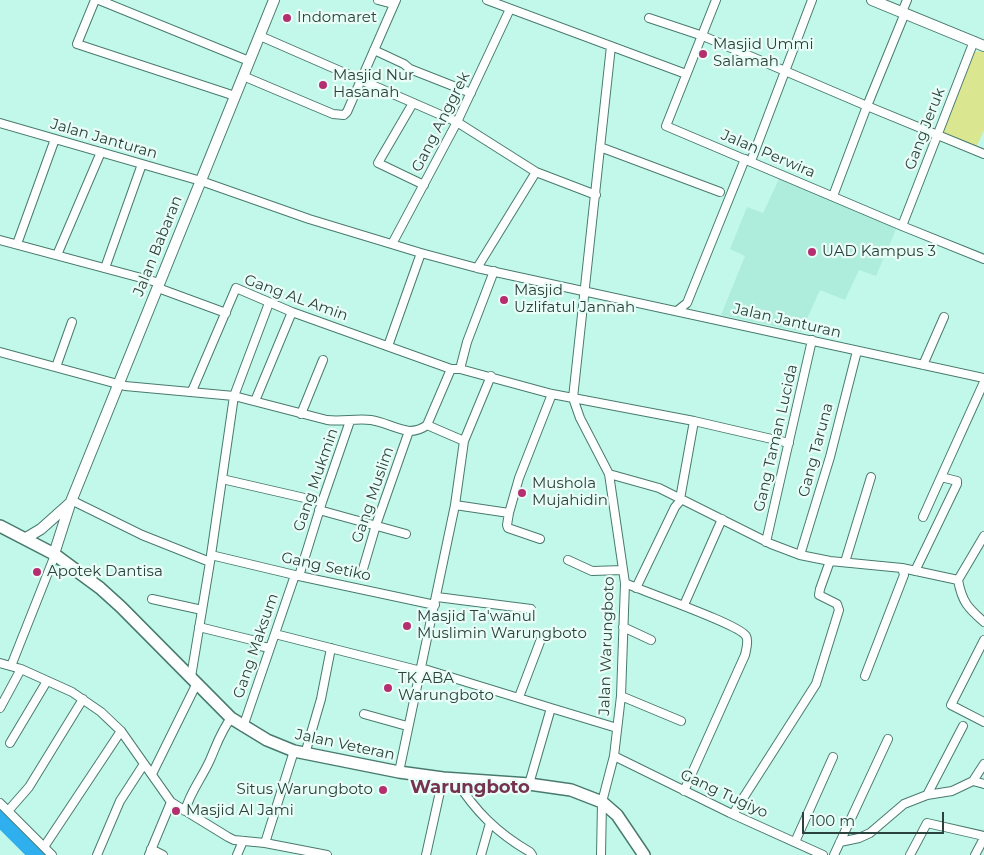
<!DOCTYPE html>
<style>
body{margin:0}
#map{position:relative;width:984px;height:855px;overflow:hidden;background:#c2f8e9;font-family:Montserrat,sans-serif}
canvas{display:block}
.scale{position:absolute;left:802px;top:812px;width:142px;height:22px;box-sizing:border-box;border:2px solid #2b413b;border-top:0;padding-left:6px;font-size:15px;line-height:18px;white-space:nowrap;color:#2b413b;-webkit-text-stroke:4px #e9fef7;paint-order:stroke}
</style>
<div id="map">
<canvas width="984" height="855"></canvas>
<div class="scale">100 m</div>
</div>
<script>
const context = document.querySelector('canvas').getContext('2d');
context.lineJoin = 'round';
function fillPath(path, color) { context.fillStyle = color; context.fill(path, 'evenodd'); }
function strokePath(path, color, width, dash) { context.strokeStyle = color; context.lineWidth = width; context.lineCap = dash ? 'butt' : 'round'; context.setLineDash(dash || []); context.stroke(path); }
function write(font, color, halo, rows, align = 'center') {
  context.font = font + ' Montserrat,sans-serif'; context.lineWidth = 4.5; context.setLineDash([]); context.textBaseline = 'middle'; context.strokeStyle = halo; context.fillStyle = color; for (const [text, x, y, turn = 0] of rows) {
    context.save(); context.translate(x, y); context.rotate((+turn || 0) * Math.PI / 180); context.textAlign = isNaN(turn) ? turn : align; if (halo) context.strokeText(text, 0, 0); context.fillText(text, 0, 0); context.restore();
  }
}
fillPath(new Path2D(`
 M780,177L897,227L876,276L859,270L845,300L820,290L801,332L721,315L745,256L730,249L747,207L763,213Z`), '#aeeddb');
fillPath(new Path2D(`
 M984,51V130L976,148L941,133L972,52Z`), '#dae790');
strokePath(new Path2D(`
 M0,817L38,855`), '#2fafee', 18);
const minor = new Path2D(`
 M95,0L77,44L235,96
 M99,0L249,61
 M378,0L393,4
 M487,0L686,74
 M716,0L666,126L902,226L984,259
 M902,12L907,0
 M649,18L703,36L867,106L984,154
 M260,36L457,122L536,172L596,195
 M374,50L404,64L410,69L471,93
 M243,76L333,114L344,115L347,112L396,0
 M413,103L378,163L424,185
 M0,123L201,181L309,219L421,253L477,268L984,378
 M600,147L720,192
 M751,161L812,0
 M833,196L867,106L905,13
 M902,226L974,41
 M0,240L160,283
 M17,244L55,139
 M392,244L457,122L510,9
 M57,255L101,152
 M105,268L142,164
 M477,268L536,172
 M158,288L226,313
 M269,303L234,396L327,420C342,422 356,418 371,420C384,422 396,429 409,431C415,431 422,429 427,425L451,369H460L552,394L694,421L789,443
 M677,311L687,303L745,159
 M388,346L421,253
 M0,352L125,386L234,396L210,562L191,677
 M923,365L944,317
 M56,367L72,322
 M460,369L467,342L494,271
 M192,391L236,288L292,312L451,369
 M255,401L292,312
 M301,414L323,360
 M427,425L464,441
 M609,474L659,488L771,544L800,555L830,561L902,568L958,580C962,602 968,608 984,622
 M222,479L322,502
 M680,499L694,421
 M71,500L142,535L210,562
 M455,505L464,441L491,376
 M319,510L406,534
 M509,513L507,525L508,528L540,539
 M923,517L941,477
 M766,542L812,340
 M211,555L299,576L435,605
 M800,555L830,457L857,351
 M568,560L592,571L623,570
 M845,562L871,477
 M363,569L376,525L409,431
 M915,571L957,484V481L941,477L984,382
 M299,576L322,502L350,421
 M958,580L984,536
 M625,583C644,592 739,624 746,636C749,641 746,650 745,655L684,791
 M636,588L675,507L681,500
 M437,597L531,609
 M152,599L202,610
 M684,605L722,519
 M199,627L256,641L255,645L270,648
 M623,627L651,640
 M275,634L421,671
 M984,640L951,705L984,722
 M0,663L21,669L72,692L101,712L121,731L171,802L228,837L234,840L265,843L327,855
 M11,666L55,555
 M421,668L551,708L529,784
 M865,676L904,575L902,568
 M621,696L681,721
 M519,697L541,639
 M0,708L21,669
 M551,708L617,728
 M364,714L407,726
 M243,727L295,575
 M10,743L47,681
 M305,754L321,699L331,648
 M614,756L730,813L823,855
 M399,772L455,505L509,513L519,478L552,394
 M152,774L197,683
 M455,779C475,811 497,833 530,852L532,855
 M973,781L984,784
 M927,795L963,726
 M0,803L52,855
 M8,811L29,787L83,699
 M185,811C190,792 202,778 210,760C217,744 220,733 231,718
 M733,814L816,684L839,610L837,604L819,595L820,589L830,561
 M795,842L833,757
 M840,842L859,838L870,833L904,804L927,795L952,791L973,781L984,764
 M265,843L294,751
 M44,847L121,731
 M151,849L163,855
 M97,855L120,801L144,764
 M149,855L171,802
 M237,855L243,841
 M426,855L443,778
 M481,855L490,823
 M601,855L602,802L614,756L621,696L625,583L609,474L580,418L573,398L611,46
 M834,855L888,739
 M910,855L927,823L984,836
 M975,855L984,838`);
const tertiary = new Path2D(`
 M872,0L984,46
 M26,538L41,529L69,504
 M54,554L70,504L274,0`);
const secondary = new Path2D(`
 M0,526L54,554L100,588L121,607L231,718L267,740L294,751L399,772L443,778L529,784L571,790L602,802L617,815L644,855`);
strokePath(minor, '#487b6e', 10);
strokePath(tertiary, '#487b6e', 12);
strokePath(secondary, '#487b6e', 14);
strokePath(minor, '#fff', 8);
strokePath(tertiary, '#fff', 10);
strokePath(secondary, '#fff', 11);
for (const [x, y, r, color] of [
 [287,18,5,"#b52e70"],
 [703,54,5,"#b52e70"],
 [323,85,5,"#b52e70"],
 [812,252,5,"#b52e70"],
 [504,300,5,"#b52e70"],
 [522,493,5,"#b52e70"],
 [37,572,5,"#b52e70"],
 [407,626,5,"#b52e70"],
 [388,688,5,"#b52e70"],
 [383,790,5,"#b52e70"],
 [176,811,5,"#b52e70"]
]) { const dot = new Path2D(); dot.arc(x, y, r, 0, 2 * Math.PI); context.fillStyle = color; context.fill(dot); strokePath(dot, '#e9fef7', 2); }
write('15px', '#2b413b', '#e9fef7', [
 ["Indomaret",297,18],
 ["Masjid Ummi",713,45],
 ["Salamah",713,62],
 ["Masjid Nur",333,76],
 ["Hasanah",333,93],
 ["UAD Kampus 3",822,252],
 ["Masjid",514,291],
 ["Uzlifatul Jannah",514,308],
 ["Mushola",532,484],
 ["Mujahidin",532,501],
 ["Apotek Dantisa",47,572],
 ["Masjid Ta'wanul",417,617],
 ["Muslimin Warungboto",417,634],
 ["TK ABA",398,679],
 ["Warungboto",398,696],
 ["Situs Warungboto",373,790,"right"],
 ["Masjid Al Jami",186,811]
], 'left');
write('15px', '#2b413b', '#e9fef7', [
 ["Gang Anggrek",441,122,-63],
 ["Gang Jeruk",925,129,-69],
 ["Jalan Janturan",104,139,16],
 ["Jalan Perwira",768,154,23],
 ["Jalan Babaran",158,246,-68],
 ["Gang AL Amin",296,298,20],
 ["Jalan Janturan",787,321,13],
 ["Gang Taman Lucida",776,438,-77],
 ["Gang Taruna",816,450,-75],
 ["Gang Mukmin",316,480,-71],
 ["Gang Muslim",373,495,-71],
 ["Gang Setiko",326,567,12],
 ["Gang Maksum",256,646,-71],
 ["Jalan Warungboto",607,646,-88],
 ["Jalan Veteran",345,745,12],
 ["Gang Tugiyo",724,794,25]
]);
write('bold 18px', '#763350', '#e9fef7', [
 ["Warungboto",470,788]
]);
</script>
